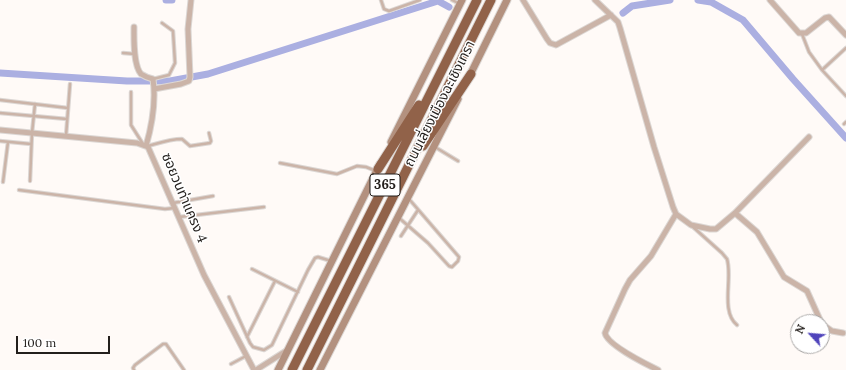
<!DOCTYPE html>
<meta charset="utf-8">
<style>
body{margin:0}
#map{position:relative;width:846px;height:370px;overflow:hidden;background:#fffaf7;font-family:Lora,serif}
canvas{display:block}
.north{position:absolute;left:790px;top:314px;width:40px;height:40px;box-sizing:border-box;background:#fff;border:1px solid #a7a5a4;border-radius:50%;rotate:296deg;font-size:11px;font-weight:700;line-height:16px;text-align:center;color:#231f1c}
.north::after{content:'';display:block;margin:auto;width:14px;height:18px;background:#4f44bb;clip-path:polygon(50% 0,100% 100%,50% 72%,0 100%)}
.scale{position:absolute;left:16px;top:336px;width:94px;height:18px;box-sizing:border-box;border:2px solid #231f1c;border-top:0;padding-left:5px;font-size:12px;line-height:14px;white-space:nowrap;color:#231f1c;-webkit-text-stroke:3px #fff;paint-order:stroke}
</style>
<div id="map">
<canvas width="846" height="370"></canvas>
<div class="north">N</div>
<div class="scale">100 m</div>
</div>
<script>
const context = document.querySelector('canvas').getContext('2d');
context.lineJoin = 'round';
function strokePath(path, color, width, dash) { context.strokeStyle = color; context.lineWidth = width; context.lineCap = dash ? 'butt' : 'round'; context.setLineDash(dash || []); context.stroke(path); }
function write(font, color, halo, rows, align = 'center') {
  context.font = font + ' Lora,"Noto Sans Thai",serif'; context.lineWidth = 3; context.setLineDash([]); context.textBaseline = 'middle'; context.strokeStyle = halo; context.fillStyle = color; for (const [text, x, y, turn = 0] of rows) {
    context.save(); context.translate(x, y); context.rotate((+turn || 0) * Math.PI / 180); context.textAlign = isNaN(turn) ? turn : align; if (halo) context.strokeText(text, 0, 0); context.fillText(text, 0, 0); context.restore();
  }
}
strokePath(new Path2D(`
 M166,0H172
 M698,0L711,2L743,20L793,79L846,138
 M623,13L632,6L670,0
 M0,73L127,81H170L208,74L438,1L449,7`), '#abafe1', 7);
const lane = new Path2D(`
 M381,0L384,9L389,11L420,0
 M452,0L460,4
 M802,34L809,52L822,70L846,96
 M123,53L135,54
 M822,70L846,48
 M153,79L169,75L175,63L173,31L162,23
 M131,92V125L143,144
 M0,100L68,108
 M0,113L67,119
 M844,124L846,122
 M66,136L70,84
 M0,141L31,144
 M148,146C159,143 170,139 182,139L190,146L210,143L211,141L209,133
 M435,147L458,161
 M280,163L337,174L357,166L366,167L376,171
 M30,181L32,133L35,104
 M3,182L8,142
 M19,190L165,209L175,208
 M173,203L213,196
 M179,217L264,207
 M398,217L428,243L449,266L452,267L458,261L459,257L409,199
 M693,227L722,253L727,259C733,278 720,311 737,325
 M401,236L418,210
 M252,269L298,292
 M229,297L250,343L253,347L264,350L272,345L308,270L315,258L318,257L331,261
 M247,337L275,281
 M231,364L246,356
 M134,370L133,368L135,365L163,344H166L184,370`);
const street = new Path2D(`
 M523,0L547,39L550,43L556,45L611,15
 M595,0L618,22L620,28L654,147L673,207L676,214L691,225L710,229H716L735,213L809,137
 M770,0L799,33H806L825,18L829,17L846,35
 M134,27C134,38 133,65 141,74C144,76 149,78 153,79C156,100 152,125 146,146
 M154,89L181,84L189,81L190,77L188,29L191,0
 M0,130L137,143L148,147L204,275L254,370
 M735,213L757,232L784,277L807,291L821,322
 M822,324L832,331L843,333
 M256,370L286,351
 M658,370C646,364 607,345 605,333L625,289L630,280L651,256L676,214`);
const secondary = new Path2D(`
 M468,79L507,0
 M391,142L462,0
 M278,370L380,164
 M320,370L458,99`);
const highway = new Path2D(`
 M423,146L471,74
 M378,169L419,105
 M292,370L477,0
 M307,370L491,0`);
strokePath(lane, '#dcd7d4', 4.5);
strokePath(street, '#dcd7d4', 7);
strokePath(secondary, '#dcd7d4', 9);
strokePath(highway, '#dcd7d4', 11);
strokePath(lane, '#cbb4a8', 2.5);
strokePath(street, '#cbb4a8', 5);
strokePath(secondary, '#b3917f', 7);
strokePath(highway, '#916249', 9);
for (const [x, y, w] of [
 [385,185,30]
]) { const box = new Path2D(); box.roundRect(x - w / 2, y - 11, w, 22, 3); context.fillStyle = '#fff'; context.fill(box); strokePath(box, '#231f1c', 1); }
write('bold 13px', '#231f1c', null, [
 ["365",385,185]
]);
write('14px', '#231f1c', '#fff', [
 ["ถนนเลี่ยงเมืองฉะเชิงเทรา",440,104,-63],
 ["ซอยวนท่าแครง 4",184,198,67]
]);
</script>
